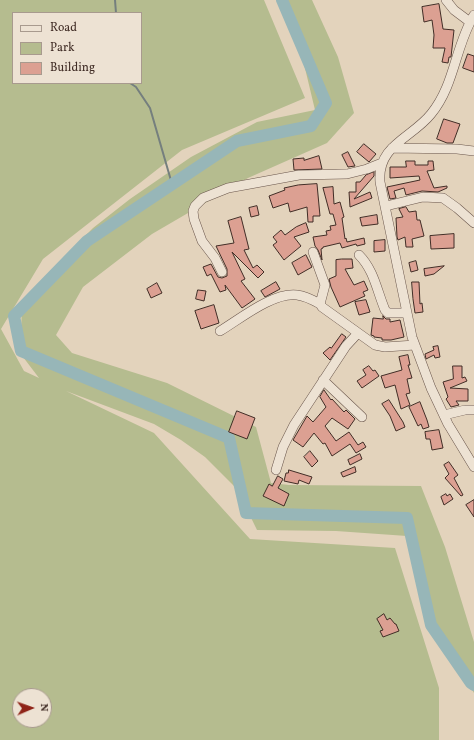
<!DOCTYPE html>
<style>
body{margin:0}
#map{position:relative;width:474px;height:740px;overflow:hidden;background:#e3d3bc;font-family:Vollkorn,serif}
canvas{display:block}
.legend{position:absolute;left:12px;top:12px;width:130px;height:72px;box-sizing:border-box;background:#ede2d3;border:1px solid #a89a8e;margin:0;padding:5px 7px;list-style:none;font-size:12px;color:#412d26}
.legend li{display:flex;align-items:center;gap:8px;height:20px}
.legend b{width:20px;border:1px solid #a89a8e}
.north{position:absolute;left:12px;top:688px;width:40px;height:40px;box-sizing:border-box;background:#ede2d3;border:1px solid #a89a8e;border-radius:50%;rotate:88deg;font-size:11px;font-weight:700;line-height:16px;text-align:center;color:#412d26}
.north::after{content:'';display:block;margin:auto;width:14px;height:18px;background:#8f2418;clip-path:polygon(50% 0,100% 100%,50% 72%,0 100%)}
</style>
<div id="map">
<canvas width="474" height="740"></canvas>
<ul class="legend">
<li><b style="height:5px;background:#ede2d3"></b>Road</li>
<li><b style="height:11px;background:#b5bc8f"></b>Park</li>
<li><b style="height:11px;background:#dca092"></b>Building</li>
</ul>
<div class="north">N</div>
</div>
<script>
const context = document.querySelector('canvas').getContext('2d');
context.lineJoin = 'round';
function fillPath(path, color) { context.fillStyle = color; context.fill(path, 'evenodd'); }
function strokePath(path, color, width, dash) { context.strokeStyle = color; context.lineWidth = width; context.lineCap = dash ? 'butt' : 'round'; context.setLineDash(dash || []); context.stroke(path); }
fillPath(new Path2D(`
 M0,0H264L305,98L182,150L43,259L1,329L24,371L39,378L20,353L22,308L72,249L93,228L130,199L191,157L257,122L315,110L298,39L278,0H312L338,57L354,113L327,143L248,178L152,234L83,287L56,335L72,353L167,383L256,427L271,483L289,485L421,486L445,547L474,642V693L425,613L407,536L336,531L257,530L237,489L205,457L181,440L154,424L66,391L154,433L250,539L395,548L439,688V740H0ZM13,13H141V83H13ZM20,696H44V720H20Z`), '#b5bc8f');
strokePath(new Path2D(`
 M115,0L116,13
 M130,83L136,87L150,108L172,184`), '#757f7e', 2);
strokePath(new Path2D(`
 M282,0L326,103L311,126L237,141L87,241L14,316L21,351L229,438L246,513L407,518L431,625L471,683L474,685`), '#97b6b8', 12);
const building = new Path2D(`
 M439,4L443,29L454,30L451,57H449L448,63L442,62L445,48H433L434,35L432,20L424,22L422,7Z
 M468,54L474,56V72L463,68Z
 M444,119L460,124L453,143H447L437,139Z
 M364,144L376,154L369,162L357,152Z
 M348,152L355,166L348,167L342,155Z
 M319,156L322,169L294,170L293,159L304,158V160Z
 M406,161H415V165H428V161H433L434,170L427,171L434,188L447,186V188L438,192L422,191L406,195L404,188L394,191L396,198L390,199L387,187L420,180L419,176L390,178V167H406Z
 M374,172V176L354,199L370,192L372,198L350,207L349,192H356V182H360L366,175Z
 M317,184L320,216H313V222H308L307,207L290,212L288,203L273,208L269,196L285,190L284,188L298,185Z
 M333,187L334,204L340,202L344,217L342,218L345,239L346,238L347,242L364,238L365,244L357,246L356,244L342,248L340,243L323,247V248L321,249L322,260L318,250L315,246L313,237L327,235L326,231L331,230L330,226L336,225L333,214H330L323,188Z
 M257,206L259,215L251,217L249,208Z
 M406,207L409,212L416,211L417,220H420L424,236L412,239L413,247H406L405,237L398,240L397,237L396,218L403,217L399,209Z
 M377,215L378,224L362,226L360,218Z
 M241,217L249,249L244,250L253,268L257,265L264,272L258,278L232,252L245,279L241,281L255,299L242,308L225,285L226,290L220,292L211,274L207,276L203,267L211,264L218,277L222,278L227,276V269L216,246L234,243L228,221Z
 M306,223L309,232L294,237L301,246L284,260L273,245L277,242L273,237L281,230L285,235L296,227Z
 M454,234V248L431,249L430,236Z
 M385,240V251L374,252V241Z
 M306,255L312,267L298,275L292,263Z
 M342,259H352L353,268L345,269L354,285L364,281L368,290L363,292L365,296L340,307L331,287L329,279L336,276V260Z
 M416,261L418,270L411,272L409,263Z
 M444,266L434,274L425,276L424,269Z
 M276,282L280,289L265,297L261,291Z
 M412,282H419L420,304L422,303L423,312L415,313L413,299Z
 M157,283L162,293L151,298L147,289Z
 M198,290L206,291L204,301L196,299Z
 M366,300L370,312L359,315L355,302Z
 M214,305L219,323L201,329L195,311Z
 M383,316L386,319H390V322L400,320L404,337L391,340H382V338L374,337V336L371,335L373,318L383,319Z
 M342,334L346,337L330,360L323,353L330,347L331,348Z
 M438,346L440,357L435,358L434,355L426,359L425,354L434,350L433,347Z
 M408,355L410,365H408L412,378L407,379L410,393L406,394L410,405L401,409L395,385L385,388L381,376L402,370L399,357Z
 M369,366L373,371L375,370L379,376L362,388L357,381L366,375L363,370Z
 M453,366H462V378L465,377L467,381L450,388L468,389V401H456L459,405L451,407L446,399L448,397L443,382L453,379Z
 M324,390L331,400L332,399L344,412L346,410L355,419L348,429L332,418L325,426L336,441L349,432L358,445L363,442L366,447L356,453L350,444L332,456L325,443L323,444L314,433L303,447L293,440L307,416L313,422L326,407L320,397Z
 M389,400L403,422L405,427L396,431L390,416L382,404Z
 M420,402L427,420L429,427L423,429L421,424L418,426L409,407Z
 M237,411L255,418L247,439L229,432Z
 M439,430L443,448L432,450L430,439H426L425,432Z
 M310,451L318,461L312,467L304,457Z
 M360,454L362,459L350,465L348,460Z
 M449,462L458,475L454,478L463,495L461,496L445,478L449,474L444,465Z
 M355,467L356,472L343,477L341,473Z
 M289,470L312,477L309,484L299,480L298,484L284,481L286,473H288Z
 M278,476L283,479L278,488L289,494L284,506L263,496L269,484L272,486Z
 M446,494L447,496L450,494L453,499L444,505L441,497Z
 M474,500V517L466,505Z
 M384,614L387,620L390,618L395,624H396L399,631L383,637L380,631L383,630L377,619Z`);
fillPath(building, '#dca092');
strokePath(building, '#412d26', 1);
const minor = new Path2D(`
 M446,0L454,10L470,22
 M474,15C455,46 455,85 431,114C412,138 377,145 380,182L412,337L431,388L448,424L474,467
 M392,148L457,149L474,151
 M386,206L423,197L443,198L457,208L474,223
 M313,252L325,285L320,304L322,307L375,345L385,347L415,345
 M359,255C374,270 377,291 385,310L388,313H407
 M222,272L215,258L202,241L194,219L193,211L195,206L203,198L228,188L250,184L299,175L347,174L367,169L382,163
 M220,331C240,319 273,292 297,295C305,296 313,300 320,304
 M323,380L362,417
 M444,415L465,410H474
 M276,470L283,447L294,425L346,346L358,333`);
strokePath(minor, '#6a564c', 10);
strokePath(minor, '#ede2d3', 9);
</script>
